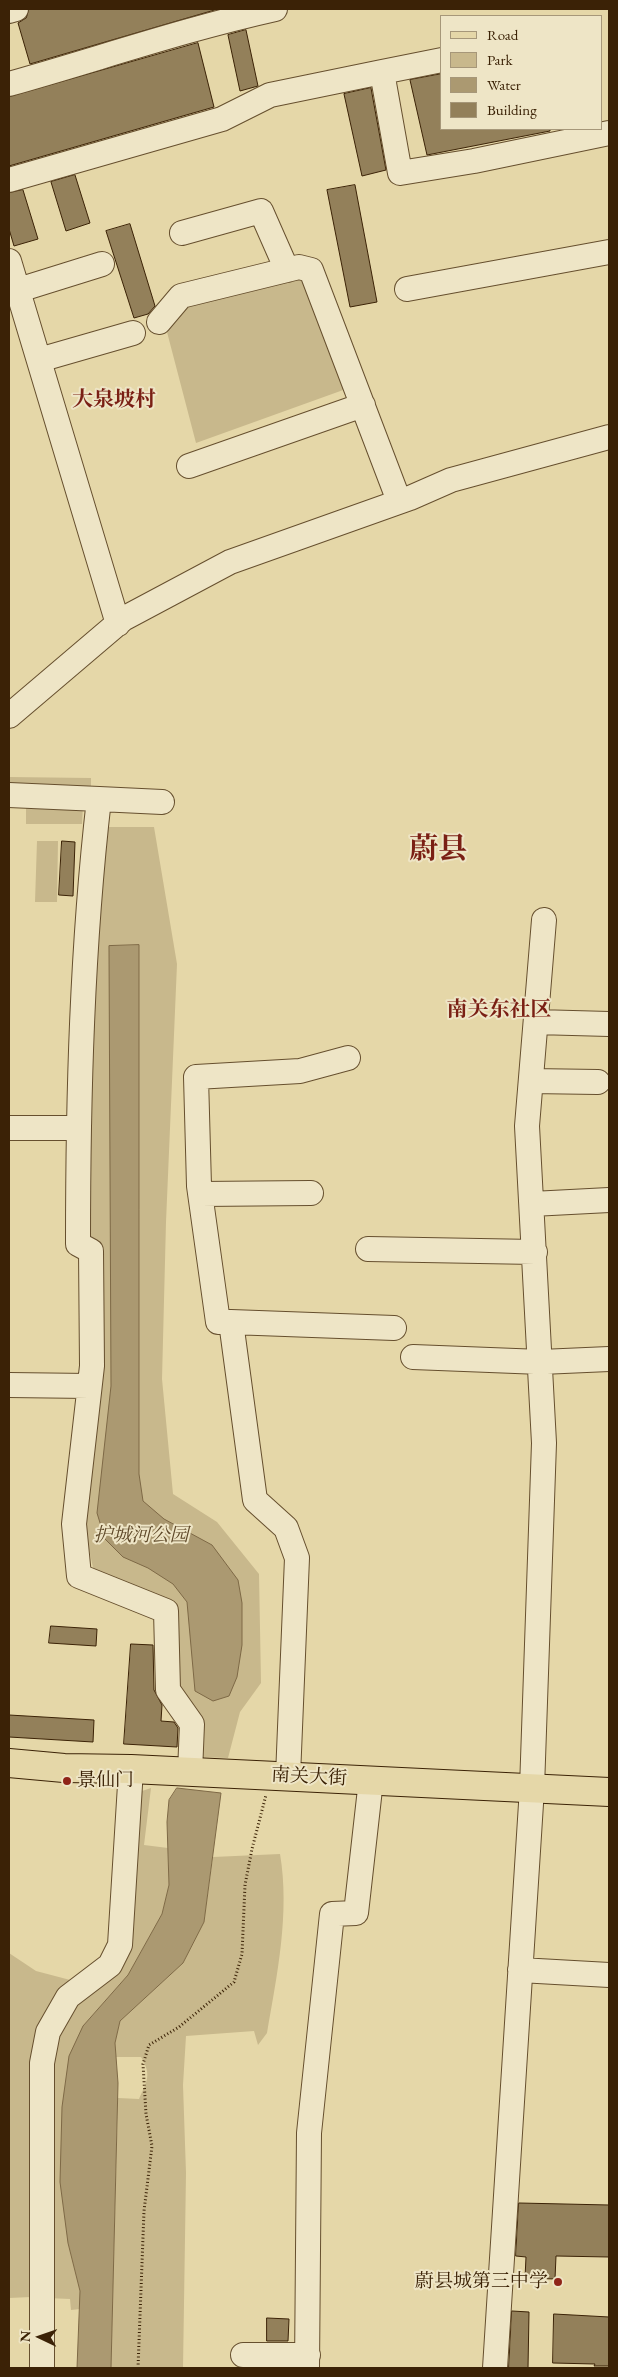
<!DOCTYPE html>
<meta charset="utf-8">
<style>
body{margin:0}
#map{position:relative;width:618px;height:2377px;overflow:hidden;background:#e5d7a8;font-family:"EB Garamond",serif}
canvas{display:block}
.frame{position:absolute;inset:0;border:10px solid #3b2206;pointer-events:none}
.legend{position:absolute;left:440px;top:15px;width:162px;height:115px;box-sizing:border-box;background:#eee5c6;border:1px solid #a69779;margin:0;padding:6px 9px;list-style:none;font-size:15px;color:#3b2206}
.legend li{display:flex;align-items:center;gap:10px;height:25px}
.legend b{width:25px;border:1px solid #a69779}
.north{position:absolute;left:15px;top:2312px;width:50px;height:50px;-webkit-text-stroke:4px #eee5c6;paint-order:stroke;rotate:273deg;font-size:14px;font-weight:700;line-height:20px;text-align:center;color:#3b2206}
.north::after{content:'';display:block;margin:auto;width:18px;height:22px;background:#3b2206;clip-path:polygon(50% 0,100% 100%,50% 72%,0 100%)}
</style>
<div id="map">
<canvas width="618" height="2377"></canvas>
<div class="frame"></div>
<ul class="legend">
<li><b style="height:6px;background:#e5d7a8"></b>Road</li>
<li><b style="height:14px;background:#c8b88c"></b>Park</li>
<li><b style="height:14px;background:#ab9971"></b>Water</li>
<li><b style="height:14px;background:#93805a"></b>Building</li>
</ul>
<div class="north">N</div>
</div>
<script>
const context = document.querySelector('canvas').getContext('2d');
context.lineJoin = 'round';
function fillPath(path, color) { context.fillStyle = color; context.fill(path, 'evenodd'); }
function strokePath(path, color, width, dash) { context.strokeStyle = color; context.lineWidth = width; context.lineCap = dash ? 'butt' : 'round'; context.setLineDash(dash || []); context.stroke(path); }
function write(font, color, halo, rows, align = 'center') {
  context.font = font + ' "EB Garamond","Noto Serif SC",serif'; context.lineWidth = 4; context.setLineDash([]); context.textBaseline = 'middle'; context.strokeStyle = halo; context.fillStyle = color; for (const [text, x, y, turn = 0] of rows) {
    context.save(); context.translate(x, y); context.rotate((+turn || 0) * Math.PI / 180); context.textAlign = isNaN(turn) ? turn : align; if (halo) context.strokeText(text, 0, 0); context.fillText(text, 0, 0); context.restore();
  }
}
fillPath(new Path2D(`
 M301,275L346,389L196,443L167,332L193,299Z
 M9,777L91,778V791L9,790Z
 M26,805H83L82,824H26Z
 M103,827H154L177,964L166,1222L162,1379L173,1494L217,1522L259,1574L261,1683L240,1712L228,1758L196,1757L178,1693L175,1612L94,1572L84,1527L95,1382L93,1238L84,1230Z
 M37,841H58L57,902H35Z
 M151,1788L144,1845L168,1848L169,1885L162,1914L128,1975L83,2026L68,2243L80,2291V2309L71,2310L70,2299L47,2298L49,2061L61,2020L120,1962L137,1798L142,1791Z
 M280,1854C290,1913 277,1975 267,2033L258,2045L254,2031L186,2036L183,2085L186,2173L183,2368H111L118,2098L139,2099C147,2081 152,2075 141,2057H116L115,2043L120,2021L183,1963L204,1922L213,1857Z
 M9,1953L36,1971L74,1981L55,2004L36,2033L30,2087L31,2297L9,2298Z`), '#c8b88c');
const water = new Path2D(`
 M139,945V1474L143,1501L164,1519L212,1545L238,1580L242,1603V1645L237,1677L229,1696L213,1701L195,1691L187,1602L173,1584L148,1568L123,1557L105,1539L97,1513L111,1386L109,946Z
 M177,1788L221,1793L204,1922L183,1963L120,2021L115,2043L118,2083L111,2368H77L80,2291L68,2243L60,2182L62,2107L69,2056L83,2026L128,1975L162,1914L169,1885L167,1822L169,1800Z`);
fillPath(water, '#ab9971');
strokePath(water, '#7e6946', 1);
const building = new Path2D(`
 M29,9H218L30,64L18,23L26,18Z
 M246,30L258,86L240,91L228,35Z
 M198,43L214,107L9,166V97Z
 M442,74V129H550V131L427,155L410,80Z
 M371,88L386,170L362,176L344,94Z
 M75,175L90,223L66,231L51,182Z
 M355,185L377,302L350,307L327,190Z
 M23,190L38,239L14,246L9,229V193Z
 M130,224L155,306L148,314L134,318L106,231Z
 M62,841L75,842L73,896L59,895Z
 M51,1626L97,1629L96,1646L49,1643Z
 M131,1644L153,1645L154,1690L162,1705L161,1721L174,1722L178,1728L177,1747L124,1744Z
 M9,1715L94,1720L93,1742L9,1737Z
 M519,2203L609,2205V2257L556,2256L555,2279L525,2278L526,2257L516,2256Z
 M512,2311L529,2312L528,2368H509Z
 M554,2314L609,2317V2366H594L595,2364L553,2363Z
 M267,2318L289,2319L288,2341H267Z`);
fillPath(building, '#93805a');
strokePath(building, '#3b2206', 1);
const minor = new Path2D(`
 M9,11L16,9
 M382,72L442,60
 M9,84C98,59 185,29 275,9
 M9,180L222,119L270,95L382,72L400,173L474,161L609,133
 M182,233L261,211L287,270
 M9,261L118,624
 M407,289L609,252
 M9,293L102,264
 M159,322L181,296L299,267L311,270L399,501
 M39,360L133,333
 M189,466L363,405
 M9,716L123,619L230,562L410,498L451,480L609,437
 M9,795L99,799C82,947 78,1095 78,1244L91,1251L92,1366L74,1524L79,1576L166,1611L168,1690L192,1724L190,1772
 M99,799L162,802
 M536,1022L609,1024
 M531,1081L598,1082
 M9,1128H78
 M201,1194L311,1193
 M532,1204L609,1200
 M368,1249L535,1252
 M231,1322L394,1328
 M413,1357L541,1362L609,1359
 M9,1385L89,1386
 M288,1776L297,1558L286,1528L255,1500L231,1322H218L199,1186L196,1077L300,1071L348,1058
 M520,1970L609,1975
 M243,2355H308
 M42,2368V2063L48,2032L68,1997L110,1965L120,1945L131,1769
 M307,2368L309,2133L332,1914L356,1913L371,1780
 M495,2368L532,1788L544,1443L527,1126L544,920`);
const major = new Path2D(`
 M9,1763L64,1768L131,1769L609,1792`);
strokePath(minor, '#664f2e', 26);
strokePath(major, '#3b2206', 30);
strokePath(new Path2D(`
 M138,2368L144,2211L152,2146L146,2114L143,2064L149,2045L179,2027L234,1982L242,1954L245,1885L252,1849L266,1795`), '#3b2206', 3, [1, 2.5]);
strokePath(minor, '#eee5c6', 24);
strokePath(major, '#e5d7a8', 28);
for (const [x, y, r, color] of [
 [67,1781,5,"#8f2418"],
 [558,2282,5,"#8f2418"]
]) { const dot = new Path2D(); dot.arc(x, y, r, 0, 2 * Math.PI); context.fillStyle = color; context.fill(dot); strokePath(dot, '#eee5c6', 2); }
write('italic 19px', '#5e4828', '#eee5c6', [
 ["护城河公园",141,1536]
]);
write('19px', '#3b2206', '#eee5c6', [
 ["南关大街",309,1777,3]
]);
write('19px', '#3b2206', '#eee5c6', [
 ["景仙门",77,1781],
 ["蔚县城第三中学",548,2282,"right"]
], 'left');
write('bold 21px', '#7a1f14', '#eee5c6', [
 ["大泉坡村",114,400],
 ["南关东社区",499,1010]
]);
write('bold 29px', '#7a1f14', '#eee5c6', [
 ["蔚县",438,850]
]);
</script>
